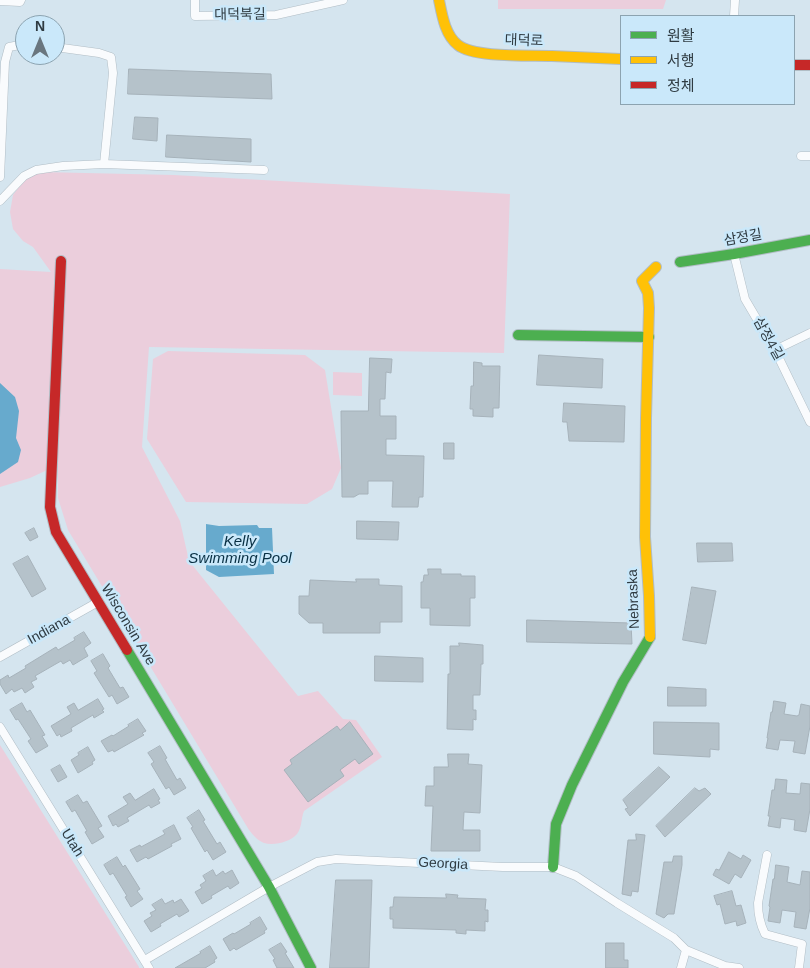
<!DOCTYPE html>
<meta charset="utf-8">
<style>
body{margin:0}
#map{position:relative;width:810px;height:968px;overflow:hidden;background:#d5e5ef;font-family:Helvetica,"Noto Sans KR",sans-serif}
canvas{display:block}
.legend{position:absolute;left:620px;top:15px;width:175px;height:90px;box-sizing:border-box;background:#cae8fa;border:1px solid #8ca3b0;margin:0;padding:6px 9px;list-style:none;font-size:15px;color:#2f3b42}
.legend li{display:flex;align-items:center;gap:10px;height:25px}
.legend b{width:25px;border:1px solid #8ca3b0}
.north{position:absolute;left:15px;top:15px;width:50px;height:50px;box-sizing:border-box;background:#cae8fa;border:1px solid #8ca3b0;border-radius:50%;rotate:0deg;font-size:14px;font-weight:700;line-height:20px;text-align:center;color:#2f3b42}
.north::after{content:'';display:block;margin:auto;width:18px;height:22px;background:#69767f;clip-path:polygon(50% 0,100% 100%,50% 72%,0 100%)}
</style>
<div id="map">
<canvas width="810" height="968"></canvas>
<ul class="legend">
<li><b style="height:6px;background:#4caf50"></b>원활</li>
<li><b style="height:6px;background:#ffc107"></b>서행</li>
<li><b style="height:6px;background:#c62828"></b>정체</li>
</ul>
<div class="north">N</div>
</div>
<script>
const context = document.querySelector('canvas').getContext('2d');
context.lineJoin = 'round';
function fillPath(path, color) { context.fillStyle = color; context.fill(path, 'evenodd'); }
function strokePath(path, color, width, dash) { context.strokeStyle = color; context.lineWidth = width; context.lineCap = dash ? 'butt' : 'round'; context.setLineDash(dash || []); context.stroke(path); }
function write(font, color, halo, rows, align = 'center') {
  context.font = font + ' Helvetica,"Noto Sans KR",sans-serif'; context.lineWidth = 5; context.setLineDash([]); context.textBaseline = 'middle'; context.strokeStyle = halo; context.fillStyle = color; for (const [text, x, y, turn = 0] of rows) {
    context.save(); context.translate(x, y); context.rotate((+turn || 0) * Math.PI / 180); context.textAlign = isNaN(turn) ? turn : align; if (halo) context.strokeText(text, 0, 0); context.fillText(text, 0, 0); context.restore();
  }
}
fillPath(new Path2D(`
 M498,0H666L663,9H498Z
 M41,172L174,175L510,194L504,353L149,347L142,447L180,521L189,561L298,696L318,691L343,719L356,720L382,757L304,811C301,818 302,828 297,834C290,842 274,846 264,843C257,840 253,835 249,830L68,530L58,498V465L30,478L0,487V269L51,272L33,247L23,241L13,229L10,212L13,195L25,179Z
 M168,351L305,355L325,370L341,468L332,489L307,504L186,502L147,439L153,359Z
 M333,372L362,373V396L333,395Z
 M0,745L139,967V968H0Z`), '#ebcedc');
fillPath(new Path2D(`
 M0,383L15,397L19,411L16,438L21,450L18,462L0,474Z
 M206,524L219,526L257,525L259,528H272L274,574L219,577L206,570Z`), '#67aacd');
const building = new Path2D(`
 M129,69L271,74L272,99L128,94Z
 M135,117L158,118L157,141L133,139Z
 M167,135L251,139V162L166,157Z
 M539,355L603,359L602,388L537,385Z
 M370,358L392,359L391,373L386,372L385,399H380V416H396V439H386V455L424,456L423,497H419L418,507H392L393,481H368V494H359L354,497H342L341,411H368Z
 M474,362L482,363V366H500L499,408H493V417L473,416V409H470L471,386H473Z
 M564,403L625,406L624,442L569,441L567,422H563Z
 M444,443H454V459H444Z
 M357,521L399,522L398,540L357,539Z
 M34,528L38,537L30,541L25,533Z
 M697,543H732L733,561L698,562Z
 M28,556L46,589L32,597L13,564Z
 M428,569H441V574H461V576H475V598H470V626L430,625V608H421V582H423L424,575H428Z
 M356,579H379V585L402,586V622H380V633H323V623H309L299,614V596H309L310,580L356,582Z
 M692,587L716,591L706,644L683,640Z
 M527,620L631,623L632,644L527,642Z
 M84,632L91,643L84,648L88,656L73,665L70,660L63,664L61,661L54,665L35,676L37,679L31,682L34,687L25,693L22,688L14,692L12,689L6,694L0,684V680L8,675L9,678L26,668L25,666L56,647L58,650L75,640L74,638Z
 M459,643L483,645V664H481L480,695H473V710H476V720L473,719V730L447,729L448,674H450V646H459Z
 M103,654L110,666L108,668L120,688L123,687L129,697L117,704L112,695L109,697L94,673L97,671L91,661Z
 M375,656L423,658V682L375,681Z
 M668,687L706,689V706H668Z
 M98,699L104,709L102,710L104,712L94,718L93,715L71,728L72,731L61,737L60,734L57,736L51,726L71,714L67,707L74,703L78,710Z
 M774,701L786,703L784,714L797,716L799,715L801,704L810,706V726L805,754L793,752L795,741L780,740L778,750L766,748L768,738H767L771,712H772Z
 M22,703L27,712L30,710L45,735L42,736L48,746L36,753L28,741L31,739L18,719L16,720L10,710Z
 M138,719L146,731L142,733L144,735L114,752L113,750L108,752L101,741L112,735L113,736L129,726L128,725Z
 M350,722L373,754L359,764L355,759L340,770L344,776L308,802L284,770L292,764L290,760L337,726L340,730Z
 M654,722L719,723V750L710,749V757L654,754Z
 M160,746L167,758L165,759L177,780L180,778L186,788L174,795L169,787L166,789L151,764L154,762L148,753Z
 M88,747L95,760L92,762L93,764L78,773L71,760L79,755L78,753Z
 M448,754H469L468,764L482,765L480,813L464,812L463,830H480V851H431L433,806H425L426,786H434V767H448Z
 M60,765L67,777L58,782L51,770Z
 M659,767L670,777L630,816L625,809L628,808L623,800Z
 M776,779L787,780L786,793L800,794L801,783L810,784V809L806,832L794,830L795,820L781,818L780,828L768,826L770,816H768L772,790H774Z
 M695,788L699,791L705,788L711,794L665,837L656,826Z
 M154,789L160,799L158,800L160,803L151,808L149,805L127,818L129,821L118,827L116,824L113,826L108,816L128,804L123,797L130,793L135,800Z
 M78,795L83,803L87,801L102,826L98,828L104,837L92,844L85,832L87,831L75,810L72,812L66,802Z
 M199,810L205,820L203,821L217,844L220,842L226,852L213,860L207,850L205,852L191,828L193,827L187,818Z
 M174,825L181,839L171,844L172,846L148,859L146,857L137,862L130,850L140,845L141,847L165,834L163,831Z
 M636,834L645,835L638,892L632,891L631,896L622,894L628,840H636Z
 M729,852L741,859L743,855L751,860L741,878L735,874L729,884L713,875L716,869L719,870Z
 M674,856H682V865L674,914H668L664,918L656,914L664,862H672Z
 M117,857L123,867L125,865L140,889L137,891L143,899L131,907L125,897L127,896L113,873L110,875L104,865Z
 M776,865L789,867L787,882L800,885L802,871L810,872V908L806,929L794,927L796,912L782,910L780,923L768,921L770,907L769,906L773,879H774Z
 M213,870L216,876L223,871L225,874L232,870L239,883L230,889L228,886L211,896L212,898L202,904L195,892L202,888L200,885L206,881L203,876Z
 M336,880H372L369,968H330Z
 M732,891L736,906L741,905L746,923L737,926L736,921L725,924L720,904L717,905L714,896Z
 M446,894L458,895L457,898L486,899L485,910H488V922L485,921V931L466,930V934L456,933V930L393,928V919H390V907H393L394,897L446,898Z
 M162,899L165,904L173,900L174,903L181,899L189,911L179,917L177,914L160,924L161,926L151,932L144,921L152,916L150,913L156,910L152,905Z
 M260,917L267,929L264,931L265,933L236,950L234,948L230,951L223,939L233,933L234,934L251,924L250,923Z
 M281,943L287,952L285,953L294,968H277L273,960L275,959L269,950Z
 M606,943H624V960H628V968H606Z
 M210,946L217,958L214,960L215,962L205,968H175L201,953L200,952Z`);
fillPath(building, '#b5c2ca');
strokePath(building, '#a6b2ba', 1);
const street = new Path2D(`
 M195,0V16L276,15L343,0
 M0,1L20,2L21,0
 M734,16L735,0
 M55,47L99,53L111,57L113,73L104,164
 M801,156H810
 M0,177L5,62L9,47L25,44
 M0,201L24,176L36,170L63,166L104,164L264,170
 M734,254L745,299L775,350L810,422
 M775,350L810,333
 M0,657L98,602
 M0,727L149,968
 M767,855L758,903C758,915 760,924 765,934L802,944L799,968
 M145,960L269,887L317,862L336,859L503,867H553L576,876L617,903L674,938L686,950L725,966L739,968
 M681,968L686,950`);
const fast = new Path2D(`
 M680,262L734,254L810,240
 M518,335L649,337
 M127,650L269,887L311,968
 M553,867L556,824L572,785L623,682L650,637`);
const slow = new Path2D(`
 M439,0C442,15 445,35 458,45C474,58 531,55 552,56C575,57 598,58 621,59
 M650,637L649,596L645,537L646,418L649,308L648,293L642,281L656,267`);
const jam = new Path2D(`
 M794,65H810
 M61,261L50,507L56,532L127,650`);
strokePath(street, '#b1bdc5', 9);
strokePath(fast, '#b1bdc5', 12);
strokePath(slow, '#b1bdc5', 12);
strokePath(jam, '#b1bdc5', 12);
strokePath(street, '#f9fbfd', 8);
strokePath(fast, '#4caf50', 10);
strokePath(slow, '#ffc107', 10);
strokePath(jam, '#c62828', 10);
write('14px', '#2f3b42', '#cae8fa', [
 ["대덕북길",240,15,-1],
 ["대덕로",524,41,2],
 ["삼정길",743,238,-10],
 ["삼정4길",768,339,61],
 ["Nebraska",634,599,-92],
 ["Wisconsin Ave",128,625,59],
 ["Indiana",49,630,-29],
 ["Utah",72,843,58],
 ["Georgia",443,864,3]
]);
write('italic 15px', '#082f43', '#cae8fa', [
 ["Kelly",240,542],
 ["Swimming Pool",240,559]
]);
</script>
